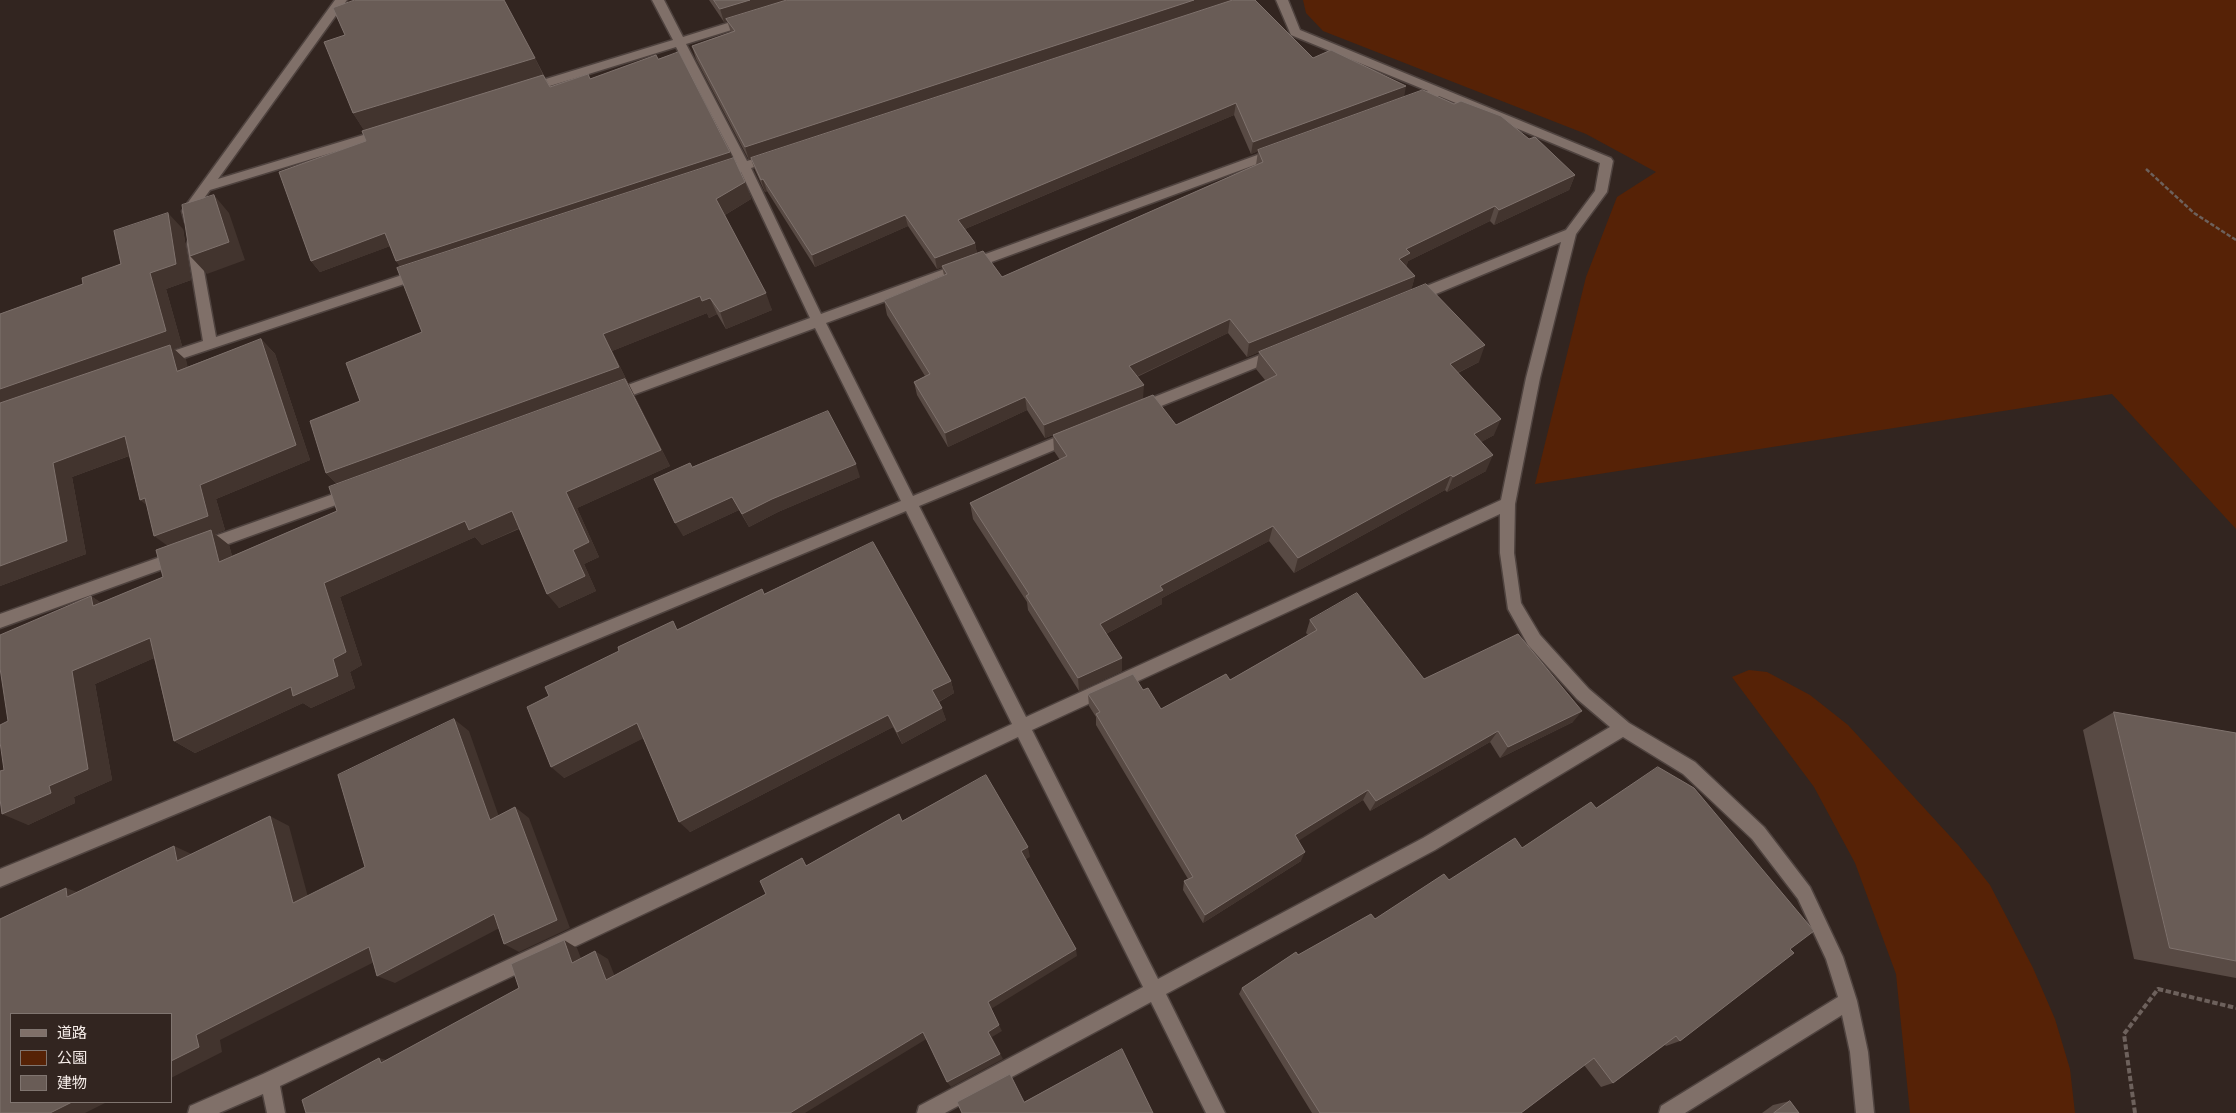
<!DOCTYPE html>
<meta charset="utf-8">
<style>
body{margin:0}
#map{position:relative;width:2236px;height:1113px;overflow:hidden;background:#322520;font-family:"Source Sans 3","Noto Sans JP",sans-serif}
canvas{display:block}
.legend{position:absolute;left:10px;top:1013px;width:162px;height:90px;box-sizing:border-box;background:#322520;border:1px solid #807570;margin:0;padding:6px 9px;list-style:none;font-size:15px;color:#f5ece8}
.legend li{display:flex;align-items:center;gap:10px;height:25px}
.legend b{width:25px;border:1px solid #807570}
</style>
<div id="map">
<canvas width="2236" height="1113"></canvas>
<ul class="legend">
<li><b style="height:6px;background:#807069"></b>道路</li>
<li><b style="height:14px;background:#562206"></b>公園</li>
<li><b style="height:14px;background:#695c56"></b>建物</li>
</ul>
</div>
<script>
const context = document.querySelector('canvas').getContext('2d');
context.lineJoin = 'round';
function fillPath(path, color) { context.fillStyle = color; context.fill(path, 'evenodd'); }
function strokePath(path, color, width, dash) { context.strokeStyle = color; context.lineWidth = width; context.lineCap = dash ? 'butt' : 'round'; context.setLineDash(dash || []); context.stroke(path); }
fillPath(new Path2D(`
 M1303,0H2236V529L2112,394L1535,484L1586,277L1617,197L1656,172L1586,134L1323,31L1306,13Z
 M1749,670L1767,672L1810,695L1848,725L1959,846L1990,885L2033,968L2055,1019L2070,1069L2075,1113H1910L1896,974L1855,863L1814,787L1732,677Z`), '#562206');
const minor = new Path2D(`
 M335,0H347L218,179L383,129L387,130L389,133L387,136L210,190L194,212L195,219L193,222H185L182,211L184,208Z
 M652,0H664L683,37L747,17L753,21L751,24L686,44L747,161L772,153L778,157L776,160L751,168L821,314L1271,150L1275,149L1281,153L1279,156L826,323L913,496L1066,433L1071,431L1076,433L1078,437L1076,441L919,506L1026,717L1501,500L1526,378L1561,242L1419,301H1409L1407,297L1409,293L1566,230L1595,191L1600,163L1439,96L1414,105L1410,104L1408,101L1410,98L1428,91L1291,35L1276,0H1288L1300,30L1611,158L1613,161L1607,192L1576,234L1540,378L1515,504L1514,553L1521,603L1540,635L1589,689L1629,723L1695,762L1764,827L1810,887L1843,957L1857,1001L1868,1052L1874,1113H1856L1850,1052L1842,1015L1685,1113H1659L1661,1106L1838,997L1826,959L1798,899L1752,839L1683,774L1623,737L1435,850L1166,994L1225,1113H1206L1151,1002L945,1113H917L919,1106L1143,987L1018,737L280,1086L285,1113H267L263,1094L219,1113H188L190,1106L263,1074L1012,724L906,511L0,887V869L901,501L815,328L611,403L606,401L604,397L606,393L810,318L741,172L720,178L714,174L716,171L737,164L676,47L527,93L521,89L523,86L673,40ZM1500,514V553L1508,609L1528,645L1577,699L1610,727L1423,838L1158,979L1032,730Z
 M193,239L198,241L199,244L216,337L420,269L425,271L427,274L425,277L160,366L155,365L153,361L155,357L203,341L187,244L188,241Z
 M1275,349L1280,350L1282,354L1280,358L1144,413L1139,415L1134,413L1132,409L1134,405Z
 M353,487L358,489L360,493L358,497L206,552L201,551L199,546L201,541Z
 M177,551L182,552L185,557L182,562L0,628V614Z`);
strokePath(minor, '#4f433f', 3);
strokePath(new Path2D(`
 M2146,169L2194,213L2236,240`), '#6d615c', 2.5, [4.5, 2]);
strokePath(new Path2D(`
 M2135,1113L2124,1034L2158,989L2236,1008`), '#6d615c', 4, [5.5, 2.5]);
fillPath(minor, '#807069');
fillPath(new Path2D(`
 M709,0H1255L1313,58L1404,97L1529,139L1575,175L1569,190L1494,225L1490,221L1408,261L1406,267L1415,276L1411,290L1479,362L1458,373L1494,435L1481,442L1486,471L1447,492L1445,490L1294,573L1269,541L1162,598V604L1106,634L1122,671L1079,691L1028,610L1027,602L973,519L970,503L1060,460L1054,451L1053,435L1045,438L1027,410L948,447L917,395L914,382L925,376L887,315L884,300L944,275L942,267L937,269L908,226L815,267L767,191L765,192L755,170L751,159L749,160L696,59L692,46L731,32L727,21L724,22ZM1234,115L1251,154L1258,151L1256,165L1002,277L977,254L975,243L965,229ZM1228,333L1247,357L1259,352L1256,369L1265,380L1176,425L1143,399L1137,377Z
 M535,58L550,87L590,79L658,59L732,158L745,182L751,199L725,215L772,310L726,329L717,314L709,318L707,313L612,351L670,466L577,508L599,557L584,564L596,591L559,608L519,529L482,545L475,537L340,597L362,665L350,672L355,688L311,708L303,703L195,753L174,741L154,658L95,684L112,780L74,797L75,803L28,825L4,770L8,721L91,596L101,603L163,577L168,546L147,506L129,456L72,477L86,554L0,586V314L83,284L183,229L191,280L166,289L182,346L174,349L186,360L187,367L261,339L275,354L310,460L216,499L225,530L215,534L229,545L232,556L337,511V484L326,473L360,401L422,332L400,267L390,246L320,272L311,261L366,141L364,130L353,113Z
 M692,467L860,477L778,512L749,527L739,510L683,536Z
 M764,594L951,681L954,693L939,702L946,720L902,744L893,727L690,832L643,738L564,778L549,696L678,629Z
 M1310,620L1424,679L1573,722L1500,758L1490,742L1370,811L1363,800L1298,840L1301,861L1203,923L1183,890L1184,881L1188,879L1096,725V717L1089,706L1088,694L1143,690L1161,709L1230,680L1308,635L1306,633Z
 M2114,712L2236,733V978L2134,959L2083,730Z
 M1596,808L1790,949L1680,1041L1666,1046L1665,1045L1613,1083L1601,1087L1584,1065L1521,1113H1312L1239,994L1242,988L1298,955L1375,919L1449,880L1522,848Z
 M1790,1101L1799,1113H1762L1773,1105Z`), '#584a44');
fillPath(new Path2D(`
 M750,0H797L726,19L727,21L724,22L720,9Z
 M1194,0H1234L749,160L745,147Z
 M535,58L544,77L365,132L353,113Z
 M1406,86L1404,98L1251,154L1253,142Z
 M1236,103L1234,115L960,231L958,220Z
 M730,152L734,164L404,273L396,261Z
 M1575,175L1569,190L1494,225L1499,210Z
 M763,179L767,191L765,192L761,180Z
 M745,182L751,199L723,216L716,199Z
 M214,195L229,213L245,260L207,274L190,256Z
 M1495,206L1490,221L1408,261L1406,268L1399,259L1406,249Z
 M168,213L183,229L191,280L166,289L182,346L174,349L186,360L193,386L0,410V389L150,273Z
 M905,215L908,226L815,267L812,255Z
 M385,233L393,245L320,272L311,261Z
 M975,243L977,255L937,269L935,258Z
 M1415,276L1411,291L1247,357L1249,343Z
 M766,293L772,310L726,329L720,312Z
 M700,296L707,313L612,351L670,466L577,508L599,557L584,564L596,591L559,608L547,594L573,550L566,492L341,488L326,473L603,334Z
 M710,298L717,314L709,318L702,301Z
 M1230,319L1228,333L1129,380V366Z
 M261,339L275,354L310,460L216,499L225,530L215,534L229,545L238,576L172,549L154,536L200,485Z
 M1485,345L1479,362L1443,380L1450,364Z
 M1144,385L1143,399L1045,438L1044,425Z
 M1025,397L1027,410L948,447L945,433Z
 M1501,419L1494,435L1467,450L1474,434Z
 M125,436L142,451L72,477L86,554L0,586V566L53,463Z
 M1493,455L1486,471L1447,492L1453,477Z
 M856,464L860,477L778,512L749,527L742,514L772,499Z
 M1451,475L1445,490L1294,573L1298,558Z
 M732,497L739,510L683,536L675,523Z
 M145,498L158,514L140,500Z
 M512,511L524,526L482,545L475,537L340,597L362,665L350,672L355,688L311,708L303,703L195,753L174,741L333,659L324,583L465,521Z
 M1273,526L1269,541L1162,598V604L1100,637V624L1160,586Z
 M91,596L112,610L93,606Z
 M150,638L170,651L95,684L112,780L74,797L75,803L28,825L2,814L49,786L72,671Z
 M1122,658V671L1079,691L1078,678Z
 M951,681L954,693L936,703L932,690Z
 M942,708L946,720L902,744L897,732Z
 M1582,711L1573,722L1500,758L1508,747Z
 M888,715L893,727L690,832L679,822Z
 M454,719L469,731L504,831L490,820Z
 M637,723L648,736L564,778L551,767Z
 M1498,731L1490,742L1370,811L1376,801Z
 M1368,790L1363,800L1292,845L1295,835Z
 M515,807L529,818L570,928L519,952L504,944Z
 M270,816L289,826L312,912L293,903Z
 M174,846L196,856L177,861Z
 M1028,847L1030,857L1023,861L1021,851Z
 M1305,852L1301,861L1203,923L1205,915Z
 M66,888L91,897H67Z
 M494,914L509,923L395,983L377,976Z
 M564,940L577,948L586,971L572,963Z
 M369,947L388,955L220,1040L222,1052L171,1078V1061L196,1035Z
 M1076,949L1077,956L991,1009L988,1002Z
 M595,951L608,959L619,987L606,980Z
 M999,1025L1002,1031L992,1037L1003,1059L951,1087L947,1082L988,1032Z
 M923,1032L928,1038L805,1113H790Z
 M379,1058L398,1063H381Z
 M72,1102H107L85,1113H50Z`), '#42342e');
const building = new Path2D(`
 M355,0H504L535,58L353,113L324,42L345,35L333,8Z
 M714,0H750L720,9Z
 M787,0H1194L745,147L692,46L735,31L726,19Z
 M1233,0H1255L1313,58L1331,50L1406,86L1253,142L1236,103L958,220L975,243L935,258L905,215L812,255L763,179L761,180L751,158Z
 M679,52L730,152L396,261L385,233L311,261L279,172L366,141L362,131L543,75L550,87L588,74L590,79L656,55L658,59Z
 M1423,90L1454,104L1461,101L1501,116L1529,139L1535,137L1575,175L1499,210L1495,206L1406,249L1410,253L1399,259L1415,276L1249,343L1230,319L1129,366L1144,385L1044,425L1025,397L945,433L914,382L930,374L884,300L947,274L942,266L983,251L1002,277L1263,162L1258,150Z
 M734,158L745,182L716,199L766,293L720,312L710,298L702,301L700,296L603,334L619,367L326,473L310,421L360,401L346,363L422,332L397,268Z
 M214,195L229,242L190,256L182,205Z
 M168,213L176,264L150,273L166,331L0,389V314L83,284L82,278L121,264L114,231Z
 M1426,284L1485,345L1450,364L1501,419L1474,434L1493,455L1453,477L1451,475L1298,558L1273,526L1160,586L1163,590L1100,624L1122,658L1078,678L1026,596L1029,594L970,503L1067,456L1053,435L1153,395L1176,425L1277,375L1259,352Z
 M261,339L296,445L200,485L208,516L154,536L145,498L140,500L125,436L53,463L67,541L0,566V403L170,345L177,371Z
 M625,379L661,450L566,492L589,542L573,550L585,576L547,594L512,511L469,530L465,521L324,583L346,652L333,659L338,676L293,696L291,687L174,741L150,638L72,671L88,769L49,786L51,793L2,814L0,799V771L4,770L0,742V725L8,721L0,668V635L91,596L93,606L163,577L156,550L211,530L219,562L337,511L329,487Z
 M828,411L856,464L772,499L742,514L732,497L675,523L654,479L690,463L692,467Z
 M873,542L951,681L932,690L942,708L897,732L888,715L679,822L637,723L551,767L527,707L549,696L545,687L619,651L618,647L673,621L677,630L762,589L764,594Z
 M1357,593L1424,679L1518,634L1582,711L1508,747L1498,731L1376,801L1368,790L1295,835L1305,852L1205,915L1184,881L1193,877L1096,714L1100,712L1088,694L1133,674L1143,690L1148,688L1161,709L1226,674L1230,680L1317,630L1310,620Z
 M2114,712L2236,733V961L2170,948Z
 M454,719L490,820L515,807L557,920L504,944L494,914L377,976L369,947L196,1035L199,1047L171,1061V1014H11V1102H72L50,1113H0V919L66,888L67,897L174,846L177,861L270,816L293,903L365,867L338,775Z
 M1658,767L1694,788L1814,931L1790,949L1794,953L1680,1041L1676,1036L1613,1083L1594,1058L1521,1113H1320L1242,988L1296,952L1298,955L1371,914L1375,919L1444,874L1449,880L1515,838L1522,848L1591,802L1596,808Z
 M986,775L1028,847L1021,851L1076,949L988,1002L999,1025L988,1032L1000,1054L947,1082L923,1032L790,1113H306L302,1100L379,1058L381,1063L519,988L511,964L564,940L572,963L595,951L606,980L766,894L760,881L802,858L806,866L899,814L902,821Z
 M1122,1049L1153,1113H962L957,1102L1010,1074L1024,1102Z
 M1790,1101L1799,1113H1774Z`);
fillPath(building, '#695c56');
strokePath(building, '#7f726d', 1);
</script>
